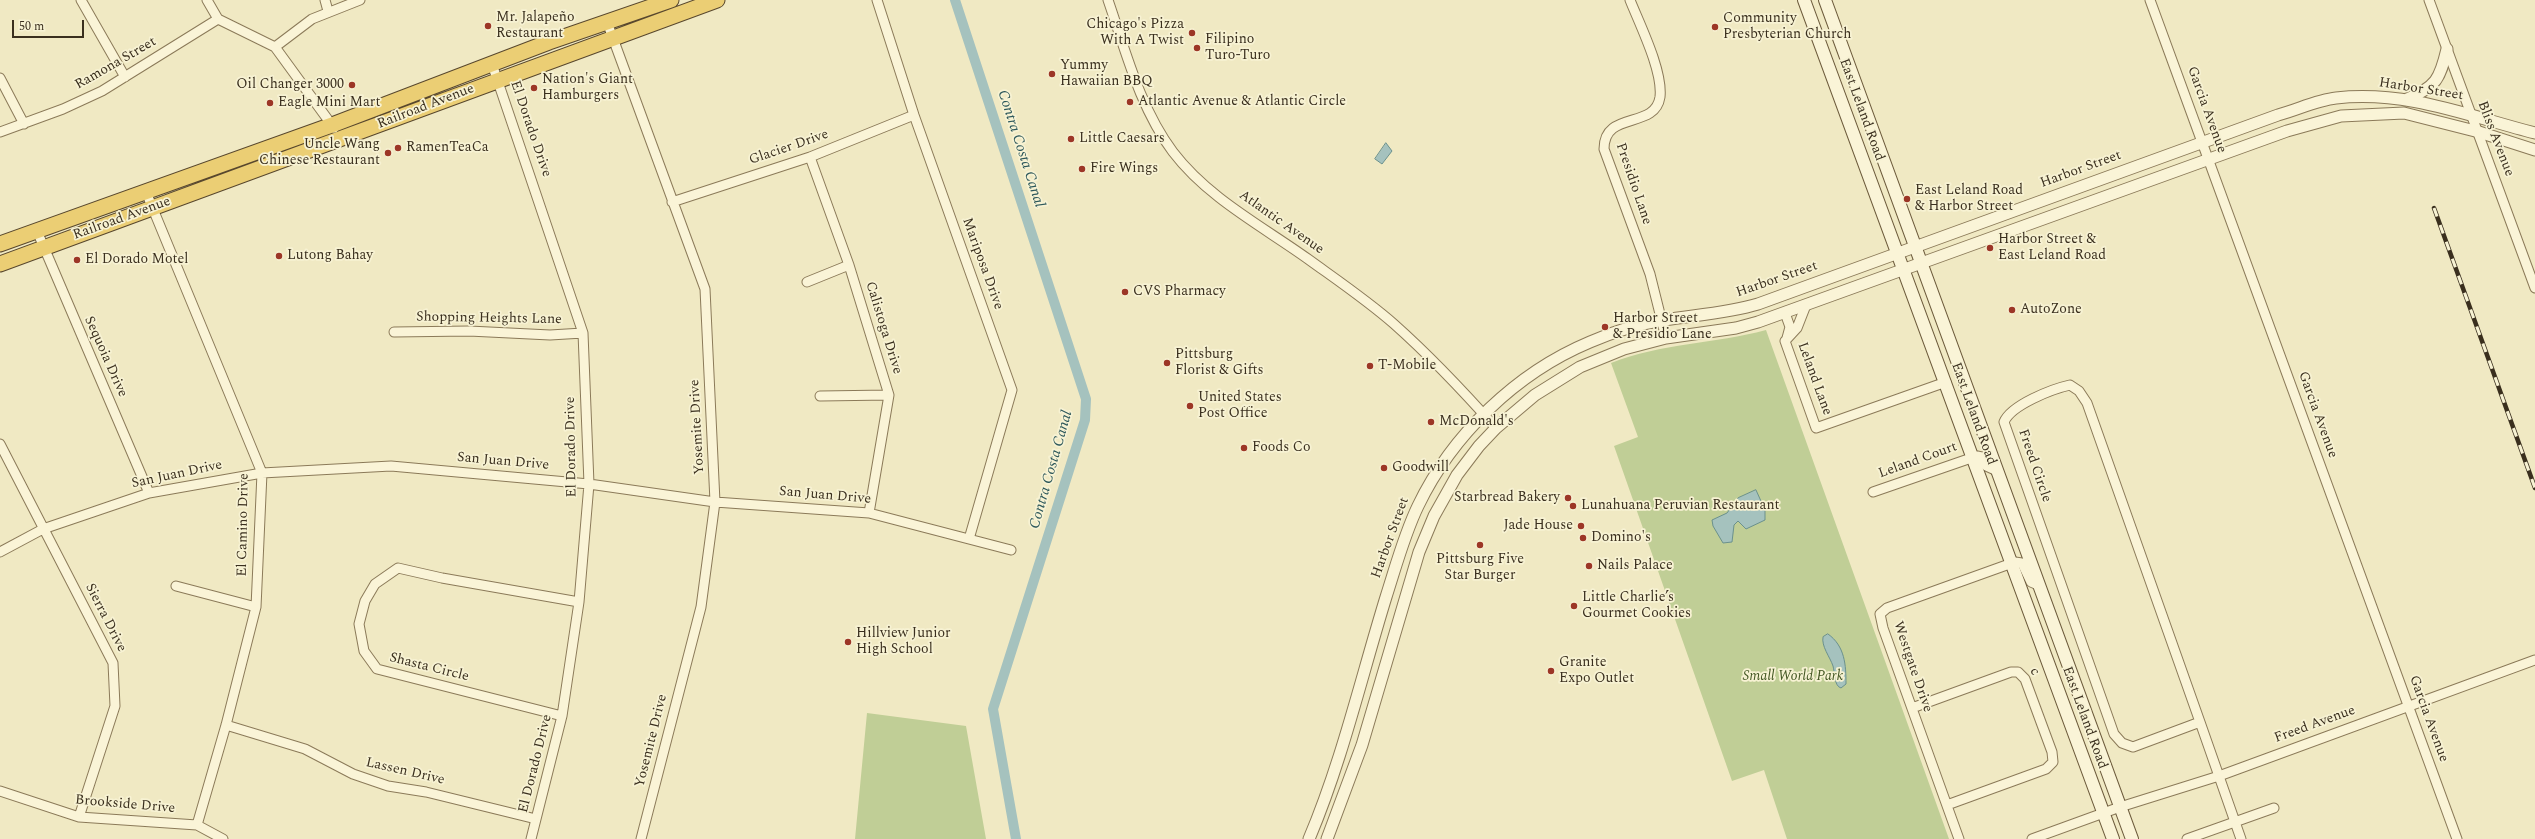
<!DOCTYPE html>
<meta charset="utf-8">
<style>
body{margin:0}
#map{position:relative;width:2535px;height:839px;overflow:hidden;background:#f0e9c3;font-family:Spectral,serif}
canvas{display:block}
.scale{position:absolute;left:12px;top:20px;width:72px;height:18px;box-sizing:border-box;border:2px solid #3a2f1e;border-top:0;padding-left:5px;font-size:12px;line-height:14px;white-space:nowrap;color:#3a2f1e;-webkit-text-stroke:3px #f7f2d3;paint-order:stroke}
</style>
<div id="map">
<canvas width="2535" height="839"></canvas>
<div class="scale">50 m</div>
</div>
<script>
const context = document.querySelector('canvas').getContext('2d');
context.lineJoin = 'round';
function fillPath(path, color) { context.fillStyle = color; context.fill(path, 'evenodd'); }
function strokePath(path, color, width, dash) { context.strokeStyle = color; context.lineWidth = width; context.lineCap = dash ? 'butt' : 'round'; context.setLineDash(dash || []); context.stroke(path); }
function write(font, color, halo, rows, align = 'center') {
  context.font = font + ' Spectral,serif'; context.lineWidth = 3.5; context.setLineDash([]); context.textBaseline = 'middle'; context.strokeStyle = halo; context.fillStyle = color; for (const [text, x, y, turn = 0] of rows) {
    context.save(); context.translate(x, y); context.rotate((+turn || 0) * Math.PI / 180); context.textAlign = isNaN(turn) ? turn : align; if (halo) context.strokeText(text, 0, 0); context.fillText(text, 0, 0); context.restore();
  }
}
fillPath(new Path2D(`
 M1766,330L1949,839H1787L1764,770L1732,781L1614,446L1638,437L1611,363C1661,343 1715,344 1766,330Z
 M867,713L966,726L986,839H855Z`), '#c0ce96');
const water = new Path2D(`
 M1386,143L1392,151L1382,164L1375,159Z
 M1756,490L1765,510V520L1746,529L1738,521L1734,525L1732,542L1723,543L1713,526L1712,520L1727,513L1738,498Z
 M1828,634C1845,646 1846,665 1846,684L1841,688C1834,686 1835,673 1833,666C1830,657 1821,646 1823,637Z`);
fillPath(water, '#a5c2be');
strokePath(water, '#6b918d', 1);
strokePath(new Path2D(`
 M955,0L1086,399L1085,420L993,709L1016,839`), '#a5c2be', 10);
const minor = new Path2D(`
 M81,0L125,77
 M207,0L218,19L275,47L334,128
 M325,0L328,11
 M877,0L914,115L1012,390L969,539
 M1108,0C1126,52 1140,108 1173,152C1208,198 1262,226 1308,259C1337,280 1368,301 1394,324C1430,356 1464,392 1496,428
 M1630,0C1640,25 1663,71 1660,97C1655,130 1604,110 1604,149L1650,274L1666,338
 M2150,0L2457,839
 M2429,0L2535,288
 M607,22L705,289L715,502L701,607L641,839
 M275,47L312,19L360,0
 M492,64L583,333L589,484L579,602L562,716L531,839
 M0,78L24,124
 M0,132L63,109L102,91L218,19
 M810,157L849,265L889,395L869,513
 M146,192L262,473L256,607L226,725L197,825
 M672,202L810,157L914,115
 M37,231L149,493
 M807,282L849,265
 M1785,313L1790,327L1787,338
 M394,332L469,331L550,335L583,333
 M1785,341L1816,428L1946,382
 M1785,341L1797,328L1806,305
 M2070,385L2079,391L2087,403L2200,722L2133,747L2122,743L2114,734L2004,422C2011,405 2052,389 2070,385Z
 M820,396L889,395
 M0,444L113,663L115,706L79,817
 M1873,492L1977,456L1982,457L1986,466L1997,471
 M0,552L43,529L149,493L262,473L391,466L589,484L715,502L869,513L1011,550
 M176,586L256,607
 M1912,708L2011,672H2018L2025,679L2052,752L2053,762L2046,769L1947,805
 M562,716L377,669L364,651L359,624L365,601L375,584L398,568L442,578L579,602
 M2200,722L2241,839
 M226,725L305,749L353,774L388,786L426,792L536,819
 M0,791L79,817L197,825L223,839
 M1959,839L1883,628L1880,614L1887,608L2015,562L2022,563L2031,582L2038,585
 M2032,839L2120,807L2219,776L2535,660
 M2187,839L2274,808`);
const tertiary = new Path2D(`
 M2407,99C2436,87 2440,79 2447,49
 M1309,839C1342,761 1361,678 1386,597C1396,566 1404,535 1418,506C1452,435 1516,373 1590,342C1613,332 1638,324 1664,320C1695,315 1728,313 1758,304L2278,115C2297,110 2317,100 2336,98C2407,90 2468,116 2535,133
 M1327,839L1362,745L1419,552L1434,516L1457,475L1479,446L1496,428L1535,395L1580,367L1624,349L1666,338L1736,328L1758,322L2287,131L2341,116L2404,113L2479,132L2535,150`);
const secondary = new Path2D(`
 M1804,0L2113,839
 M1825,0L2132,839`);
const trunk = new Path2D(`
 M0,244L332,125L549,42L671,0
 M0,264L717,0`);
strokePath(minor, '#8b7a59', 11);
strokePath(tertiary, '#8b7a59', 13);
strokePath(secondary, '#6d5b3c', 14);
strokePath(trunk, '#58472d', 17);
strokePath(minor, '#faf4d7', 9);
strokePath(tertiary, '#faf4d7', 11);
strokePath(secondary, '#faf4d7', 12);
strokePath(trunk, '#ebce74', 15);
const rail = new Path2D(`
 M2434,208L2535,488`);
strokePath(rail, '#3a2f1e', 4.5);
strokePath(rail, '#f7f2d3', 3, [9]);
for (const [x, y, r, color] of [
 [488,26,4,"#9c3626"],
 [1715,27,4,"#9c3626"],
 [1192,33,4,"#9c3626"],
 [1197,48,4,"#9c3626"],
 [1052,74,4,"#9c3626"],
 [352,85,4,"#9c3626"],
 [534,88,4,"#9c3626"],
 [1130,102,4,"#9c3626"],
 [270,103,4,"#9c3626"],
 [1071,139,4,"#9c3626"],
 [398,148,4,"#9c3626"],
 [388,153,4,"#9c3626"],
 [1082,169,4,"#9c3626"],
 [1907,199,4,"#9c3626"],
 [1990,248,4,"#9c3626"],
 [279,256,4,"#9c3626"],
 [77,260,4,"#9c3626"],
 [1125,292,4,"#9c3626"],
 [2012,310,4,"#9c3626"],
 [1605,327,4,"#9c3626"],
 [1167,363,4,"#9c3626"],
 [1370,366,4,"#9c3626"],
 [1190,406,4,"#9c3626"],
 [1431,422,4,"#9c3626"],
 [1244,448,4,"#9c3626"],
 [1384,468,4,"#9c3626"],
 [1568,498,4,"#9c3626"],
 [1573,506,4,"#9c3626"],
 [1581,526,4,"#9c3626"],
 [1583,538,4,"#9c3626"],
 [1480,545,4,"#9c3626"],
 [1589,566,4,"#9c3626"],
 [1574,606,4,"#9c3626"],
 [848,642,4,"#9c3626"],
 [1551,671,4,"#9c3626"]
]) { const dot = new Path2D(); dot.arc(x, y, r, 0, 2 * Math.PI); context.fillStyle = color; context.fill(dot); strokePath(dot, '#f7f2d3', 1.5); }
write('14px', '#3a2f1e', '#f7f2d3', [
 ["Mr. Jalapeño",496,18],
 ["Restaurant",496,34],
 ["Community",1723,19],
 ["Presbyterian Church",1723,35],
 ["Chicago's Pizza",1184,25,"right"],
 ["With A Twist",1184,41,"right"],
 ["Filipino",1205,40],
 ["Turo-Turo",1205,56],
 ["Yummy",1060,66],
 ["Hawaiian BBQ",1060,82],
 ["Nation's Giant",542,80],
 ["Hamburgers",542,96],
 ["Oil Changer 3000",344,85,"right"],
 ["Atlantic Avenue & Atlantic Circle",1138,102],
 ["Eagle Mini Mart",278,103],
 ["Little Caesars",1079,139],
 ["Uncle Wang",380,145,"right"],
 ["Chinese Restaurant",380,161,"right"],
 ["RamenTeaCa",406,148],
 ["Fire Wings",1090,169],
 ["East Leland Road",1915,191],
 ["& Harbor Street",1915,207],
 ["Harbor Street &",1998,240],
 ["East Leland Road",1998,256],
 ["Lutong Bahay",287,256],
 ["El Dorado Motel",85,260],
 ["CVS Pharmacy",1133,292],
 ["AutoZone",2020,310],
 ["Harbor Street",1613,319],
 ["& Presidio Lane",1613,335],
 ["Pittsburg",1175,355],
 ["Florist & Gifts",1175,371],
 ["T-Mobile",1378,366],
 ["United States",1198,398],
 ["Post Office",1198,414],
 ["McDonald's",1439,422],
 ["Foods Co",1252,448],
 ["Goodwill",1392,468],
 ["Starbread Bakery",1560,498,"right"],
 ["Lunahuana Peruvian Restaurant",1581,506],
 ["Jade House",1573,526,"right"],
 ["Domino's",1591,538],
 ["Pittsburg Five",1480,560,"center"],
 ["Star Burger",1480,576,"center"],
 ["Nails Palace",1597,566],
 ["Little Charlie’s",1582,598],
 ["Gourmet Cookies",1582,614],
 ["Hillview Junior",856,634],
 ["High School",856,650],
 ["Granite",1559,663],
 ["Expo Outlet",1559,679]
], 'left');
write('14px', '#3a2f1e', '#f7f2d3', [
 ["Ramona Street",116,64,-30],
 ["Harbor Street",2421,90,9],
 ["Railroad Avenue",426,107,-21],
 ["East Leland Road",1861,110,70],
 ["Garcia Avenue",2206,110,70],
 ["El Dorado Drive",530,129,71],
 ["Bliss Avenue",2495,139,69],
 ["Glacier Drive",789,148,-19],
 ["Harbor Street",2081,170,-20],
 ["Presidio Lane",1633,184,71],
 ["Railroad Avenue",122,219,-20],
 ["Atlantic Avenue",1281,223,35],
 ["Mariposa Drive",982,264,70],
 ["Harbor Street",1777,280,-19],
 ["Shopping Heights Lane",489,319,1],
 ["Calistoga Drive",883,328,73],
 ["Sequoia Drive",105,357,66],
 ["Leland Lane",1814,379,70],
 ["East Leland Road",1973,414,70],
 ["Garcia Avenue",2317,415,70],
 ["Yosemite Drive",698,427,-93],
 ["El Dorado Drive",572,447,-91],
 ["Leland Court",1918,461,-20],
 ["San Juan Drive",503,462,5],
 ["Freed Circle",2034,466,71],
 ["San Juan Drive",177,475,-12],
 ["San Juan Drive",825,496,5],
 ["El Camino Drive",244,525,-89],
 ["Harbor Street",1391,538,-70],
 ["Sierra Drive",105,618,63],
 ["Westgate Drive",1912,667,71],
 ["Shasta Circle",429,668,14],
 ["c",2034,672,56],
 ["East Leland Road",2084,718,70],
 ["Garcia Avenue",2428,719,70],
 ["Freed Avenue",2315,725,-20],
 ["Yosemite Drive",652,741,-76],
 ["El Dorado Drive",536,764,-76],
 ["Lassen Drive",405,772,13],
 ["Brookside Drive",125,805,5]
]);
write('italic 14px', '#435723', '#f7f2d3', [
 ["Small World Park",1793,677]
]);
write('italic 15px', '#2c575a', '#f7f2d3', [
 ["Contra Costa Canal",1020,149,72],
 ["Contra Costa Canal",1052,470,-74]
]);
</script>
